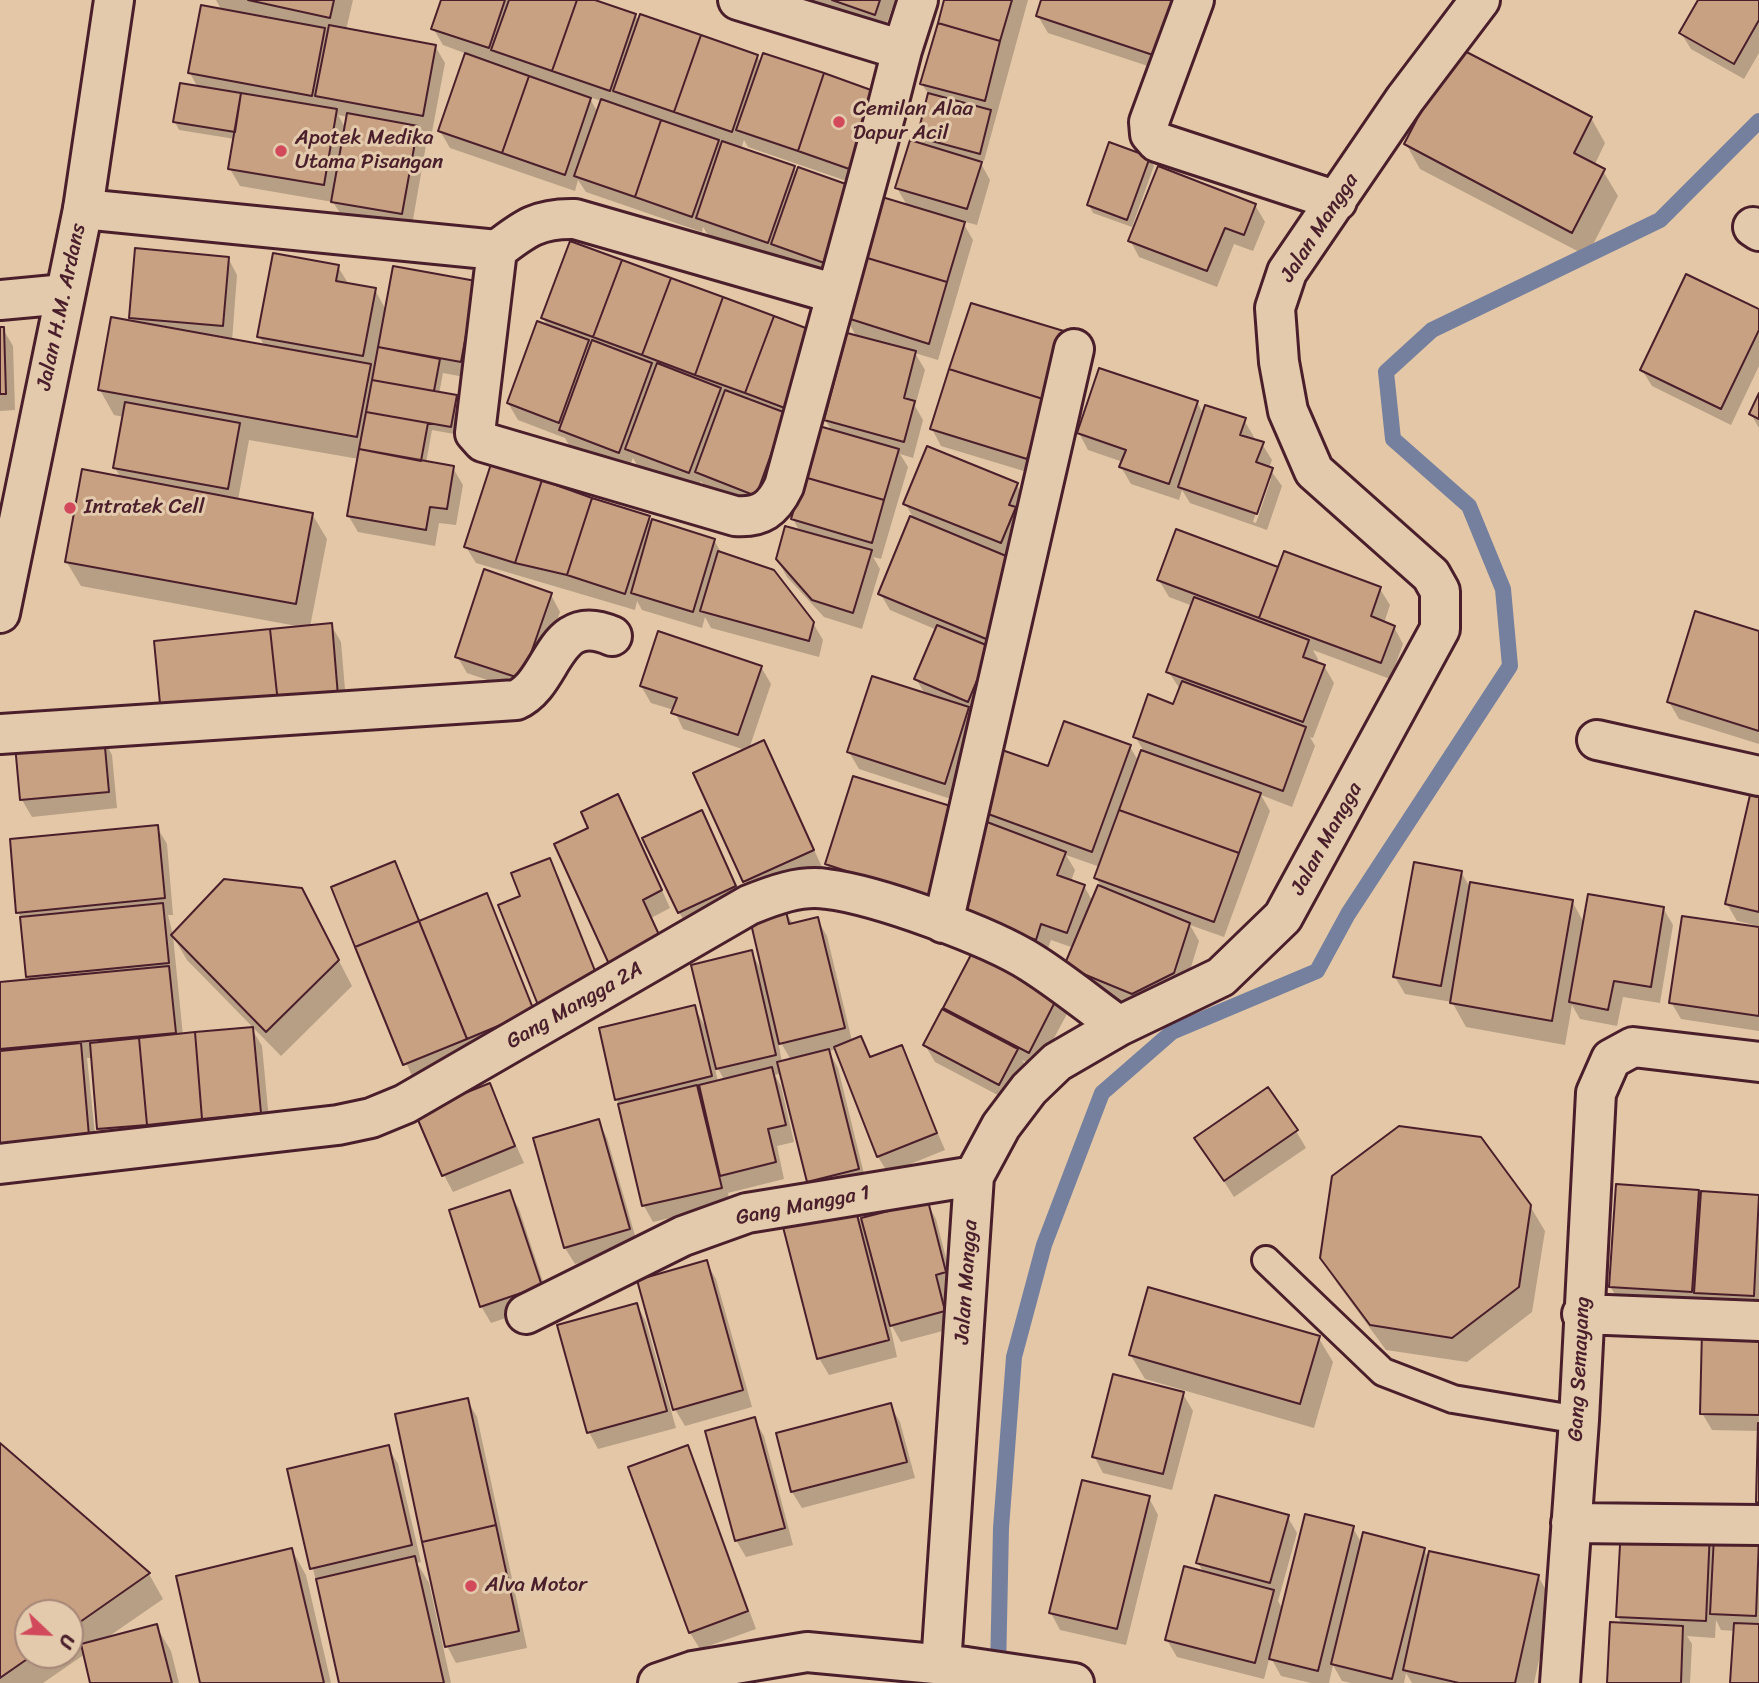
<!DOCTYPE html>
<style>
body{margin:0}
#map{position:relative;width:1759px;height:1683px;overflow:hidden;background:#e4c7a6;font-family:Sriracha,sans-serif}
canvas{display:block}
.north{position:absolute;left:14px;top:1599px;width:70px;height:70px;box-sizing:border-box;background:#e3caac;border:2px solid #a68678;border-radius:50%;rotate:113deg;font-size:19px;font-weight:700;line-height:28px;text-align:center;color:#4a1f2b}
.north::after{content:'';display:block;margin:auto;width:24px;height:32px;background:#d1495b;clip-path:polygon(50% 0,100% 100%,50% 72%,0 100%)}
</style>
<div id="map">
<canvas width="1759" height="1683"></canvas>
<div class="north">U</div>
</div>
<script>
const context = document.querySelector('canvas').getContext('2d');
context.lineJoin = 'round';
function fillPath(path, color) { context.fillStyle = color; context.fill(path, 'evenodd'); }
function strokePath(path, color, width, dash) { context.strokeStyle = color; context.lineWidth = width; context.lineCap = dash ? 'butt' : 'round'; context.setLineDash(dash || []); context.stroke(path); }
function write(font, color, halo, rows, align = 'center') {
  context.font = font + ' Sriracha,sans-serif'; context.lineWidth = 6; context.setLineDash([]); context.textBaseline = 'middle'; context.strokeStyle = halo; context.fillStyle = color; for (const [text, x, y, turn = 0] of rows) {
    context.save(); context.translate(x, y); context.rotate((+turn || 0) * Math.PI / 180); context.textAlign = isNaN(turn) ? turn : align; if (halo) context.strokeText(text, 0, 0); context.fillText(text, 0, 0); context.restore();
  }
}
fillPath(new Path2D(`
 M216,0H353L346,30L435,46L445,63L432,132L417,130L426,145L411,231L343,218L333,202L240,186L230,169L235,139L179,130L175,122L198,88L190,73L222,11ZM338,115L349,117L346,129Z
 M443,0H590L635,15L639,22L757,56L761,63L764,55L864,187L748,147L744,140L741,149L794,167L839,280L783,261L779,254L777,259L708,235L703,227L702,232L586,192L578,180L575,191L450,148L440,131L467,54L443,45L433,28ZM589,97L602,101L598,113Z
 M796,0H895L884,31Z
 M946,0H1028L984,161L979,160L990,180L977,225L962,221L973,240L938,360L915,353L925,370L915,406L923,420L913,458L900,454L908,467L881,559L873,557L880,569L862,629L824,617L787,577L777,559L800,532L793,519L832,431L825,420L857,338L846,317L908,207L897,188L924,147L919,137L929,95L922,84Z
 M1043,0L1185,15L1166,72L1048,33L1038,16Z
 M1700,0H1759V53L1744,79L1691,49L1681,33Z
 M1591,118L1605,143L1594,166L1603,171L1618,196L1587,256L1420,169L1406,144Z
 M1149,158L1154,166L1132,227L1093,213L1089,205Z
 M1255,205L1265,222L1253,251L1234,244L1217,287L1139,257L1130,240Z
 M228,258L237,275L232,341L265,347L259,336L338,267L348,283L375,290L386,310L475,283L470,378L443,373L439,394L456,397L460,405L454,434L432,430L426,463L453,468L463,485L456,525L439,523L435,546L358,532L348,515L359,459L249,440L238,500L312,514L327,539L310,627L331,625L341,642L347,713L302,627L81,586L66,561L121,478L115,468L124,417L114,415L100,390L134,323L131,317Z
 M1759,311V366L1731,425L1652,386L1642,370Z
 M543,318L818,335L765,512L706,489L701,481L698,489L637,465L633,458L629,468L570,447L565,438L518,420L508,403L548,327Z
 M0,329H3L13,346L15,410L0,411Z
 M1066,334L1037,475L941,446L932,429Z
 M1759,397V428L1751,414Z
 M1197,402L1204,415L1244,420L1254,437L1253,441L1262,444L1272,460L1269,468L1282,486L1267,530L1190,503L1182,490L1179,500L1131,484L1121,467L1123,462L1088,450L1079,433ZM1267,479H1271L1256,523L1253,522Z
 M1016,484L1026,501L954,800L859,769L849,752L925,694L916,679L937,630L890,610L880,593L914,519L905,503Z
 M649,518L653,525L714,540L722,554L813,623L823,640L819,657L711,628L705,617L702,628L642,610L637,601L635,610L476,563L466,547Z
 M1177,531L1279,569L1380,589L1390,605L1384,623L1394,627L1403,644L1390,679L1313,650L1318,659L1316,664L1324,666L1334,683L1313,738L1310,737L1315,746L1292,807L1261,795L1270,811L1224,937L1190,925L1199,941L1184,990L1143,1010L1076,983L1074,948L1051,940L1045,956L969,908L962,896L989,823L982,811L1049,768L1130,747L1139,762L1143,750L1135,736L1174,706L1180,689L1168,671L1193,606L1169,597L1159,580ZM1066,855L1100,867L1096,878L1103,889L1093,902L1084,886L1071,881L1075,870Z
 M551,595L560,612L531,695L467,673L457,656Z
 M1759,633V744L1679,719L1669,702Z
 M761,667L771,684L749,749L772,759L822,867L754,898L695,773L745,750L683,729L674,710L651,703L641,686Z
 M103,738L112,755L117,808L32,817L22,800L17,746Z
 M1759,799V926L1737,921L1727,904Z
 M956,810L937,914L836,881L827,864Z
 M627,813L670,908L651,918L669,956L620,979Z
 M701,813L744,903L689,929L679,912Z
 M157,827L167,844L173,915H168L173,935L315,915L352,986L281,1056L187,960L173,936L183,1036L252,1029L262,1046L270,1130L109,1146L99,1129L93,1058H87L97,1153L0,1053H4L0,1033V984L30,981L22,919L18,912Z
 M549,860L559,877L607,998L522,897Z
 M395,863L421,922L486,895L543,1028L414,1081L333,888Z
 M1461,872L1471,889L1572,901L1584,923L1663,908L1673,925L1660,1003L1623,997L1617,1026L1580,1019L1572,1005L1565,1045L1466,1027L1452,1002L1405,994L1395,977Z
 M784,909L793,924L817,919L827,936L852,1041L860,1038L872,1059L901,1047L945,1150L888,1173L878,1157L837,1049L829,1051L838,1068L867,1186L819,1199L809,1182L782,1073L775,1075L781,1086L794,1142L777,1146L784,1179L728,1193L730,1204L653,1222L644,1206L617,1099L694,1007L708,1031L751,952L764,974ZM777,1036L791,1060L782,1062ZM714,1063L720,1072L724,1080L718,1082Z
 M1759,929V1031L1681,1019L1671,1002Z
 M1058,995L1068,1012L1038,1068L1022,1060L1027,1067L1009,1101L935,1062L925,1045L949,1015L945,1008Z
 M489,1085L524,1163L453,1192L444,1175Z
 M598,1121L607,1138L638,1246L575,1264L565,1248Z
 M1296,1131L1306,1148L1234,1197L1196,1138Z
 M1698,1191L1703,1199V1193L1759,1197V1313L1620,1303L1610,1286Z
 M509,1192L519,1209L550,1303L491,1323L481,1306Z
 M927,1203L936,1219L954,1289L945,1292L954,1328L901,1342L889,1321L897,1357L829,1375L819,1358L854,1209L865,1228Z
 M1530,1206L1545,1231L1532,1312L1467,1362L1386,1350L1337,1283L1322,1258Z
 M706,1262L716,1279L752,1407L685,1426L675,1409Z
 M637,1305L646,1322L676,1428L598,1449L589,1432Z
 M1759,1333V1431L1712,1430L1702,1413Z
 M1318,1337L1333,1362L1314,1428L1145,1379L1130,1354Z
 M1183,1394L1193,1411L1172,1490L1103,1473L1094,1456Z
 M467,1400L477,1417L527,1648L456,1663L447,1646Z
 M890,1405L900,1422L915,1478L802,1508L792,1492L778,1435Z
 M754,1419L764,1436L793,1545L746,1557L736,1540Z
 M0,1445L149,1574L163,1599L105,1639L156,1626L171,1651L179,1683H92L85,1654L43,1683H0ZM28,1613H70V1655H28Z
 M388,1447L398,1464L421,1562L417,1563L429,1583L451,1683H341L289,1471Z
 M687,1447L696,1464L756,1629L700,1649L690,1633L630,1468Z
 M1149,1498L1158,1515L1126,1645L1060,1630L1051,1613Z
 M1287,1516L1297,1533L1278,1601L1283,1610L1353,1528L1362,1544L1424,1550L1429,1559L1538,1576L1552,1601L1534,1683H1412L1406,1673L1404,1683H1351L1342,1681L1333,1665L1329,1683H1311L1281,1676L1270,1656L1264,1679L1177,1657L1167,1640L1204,1573L1198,1563Z
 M1622,1529L1759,1540V1683H1732L1735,1631L1721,1630L1716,1620L1715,1638L1687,1636L1692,1644L1690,1683H1609L1622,1624L1618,1617Z
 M292,1550L306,1575L331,1683H202Z`), '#0003');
strokePath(new Path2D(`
 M998,1671L1001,1528L1014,1357L1044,1245L1102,1093L1172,1032L1317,971L1348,914L1510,666L1503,589L1469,506L1393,439L1386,372L1432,330L1660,220L1759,121`), '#75809f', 16);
const building = new Path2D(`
 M248,0H334L330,18Z
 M441,0H505L489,48L431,29Z
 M509,0H577L552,71L491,50Z
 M577,0H595L636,14L610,91L552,71Z
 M832,0H880L875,15Z
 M944,0H1012L1000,41L938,23Z
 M1041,0H1175L1156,56L1036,16Z
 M1698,0H1759V20L1734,64L1679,33Z
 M201,5L325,28L312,96L188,73Z
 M640,14L701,35L674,112L613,91Z
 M938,23L1000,41L985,101L920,84Z
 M329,25L436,45L423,116L315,96Z
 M701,35L758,55L732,132L674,112Z
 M1455,46L1592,117L1574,153L1605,169L1572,233L1404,144Z
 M465,53L529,76L502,153L438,131Z
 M763,53L824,73L798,151L736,130Z
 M824,73L882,94L855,171L798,151Z
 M529,76L591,98L565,175L502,153Z
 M180,83L241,93L235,132L173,122Z
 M241,93L337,109L324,185L228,169Z
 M928,93L991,110L980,154L917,137Z
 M601,99L661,120L635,197L574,176Z
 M347,113L418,126L402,214L331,202Z
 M661,120L719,140L692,217L635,197Z
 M910,140L982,162L967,209L895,188Z
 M722,141L795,166L768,243L696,218Z
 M1109,142L1150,157L1127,220L1087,205Z
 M1158,166L1256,204L1244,235L1225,228L1207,271L1128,241Z
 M798,167L857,188L830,265L771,244Z
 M882,197L965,222L947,282L864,257Z
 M570,241L622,260L593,337L541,318Z
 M135,248L229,257L223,326L129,318Z
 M273,253L339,265L336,281L376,288L363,356L257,337Z
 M864,257L947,282L929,344L844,317Z
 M622,260L671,278L642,355L593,337Z
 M393,266L476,281L461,362L378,347Z
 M1686,274L1759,309V330L1721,409L1640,370Z
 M671,278L723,297L695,375L642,355Z
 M723,297L774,316L745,393L695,375Z
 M971,303L1067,332L1046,400L949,369Z
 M774,316L819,333L790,410L745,393Z
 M111,317L371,364L357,437L98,390Z
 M537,321L589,340L559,423L507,403Z
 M0,327H4L6,394H0Z
 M847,333L916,351L904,398L915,401L904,442L824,420Z
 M592,340L652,363L619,453L559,430Z
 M378,347L440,359L434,391L372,380Z
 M657,363L721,388L689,473L625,449Z
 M1099,368L1198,401L1169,484L1119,467L1126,450L1077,433Z
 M949,369L1046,400L1027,459L930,429Z
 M372,380L457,395L451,427L366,412Z
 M725,390L786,413L756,496L695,472Z
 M1759,393V419L1749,414Z
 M125,402L240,423L228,489L113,468Z
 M1205,405L1246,418L1240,435L1264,442L1256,462L1273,468L1257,514L1178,487Z
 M366,412L428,423L421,461L359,449Z
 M819,426L899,449L884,500L804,477Z
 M927,446L1018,483L1009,505L1016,507L1001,543L903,504Z
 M359,449L454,466L447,509L430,507L426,530L347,516Z
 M491,464L542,480L515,563L464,547Z
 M82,469L313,513L296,604L65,562Z
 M804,477L884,500L872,543L791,519Z
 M542,480L592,498L567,575L515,563Z
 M592,498L650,516L625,594L567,575Z
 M910,516L1023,563L991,641L878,594Z
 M652,519L715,539L693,612L631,593Z
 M785,526L872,550L853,613L812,600L776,559Z
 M1176,529L1278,567L1259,618L1157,580Z
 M718,551L774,570L814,622L809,641L700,611Z
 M1284,551L1381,587L1371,616L1395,626L1381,663L1259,618Z
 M484,569L552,593L522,679L455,657Z
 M1194,597L1309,640L1303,657L1325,665L1303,722L1166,672Z
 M1695,611L1759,631V731L1667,702Z
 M332,623L338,696L278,703L270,629Z
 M937,625L991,647L968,702L914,679Z
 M270,629L278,703L161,714L154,641Z
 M658,631L762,666L738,735L671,713L677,698L640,686Z
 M872,676L969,707L945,784L847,752Z
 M1182,681L1306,727L1283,791L1133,737L1148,694L1173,704Z
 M1064,721L1131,745L1092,852L980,811L1002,750L1048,766Z
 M104,736L109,792L20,800L15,745Z
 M764,740L814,850L743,882L693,773Z
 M1141,750L1261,793L1239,853L1119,810Z
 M853,776L957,808L928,898L825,864Z
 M618,794L662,890L643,900L661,939L609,964L554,844L588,828L581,812Z
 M1750,795L1759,797V912L1725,904Z
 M702,810L736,886L678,913L642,838Z
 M1119,810L1239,853L1214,922L1094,878Z
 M987,822L1066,852L1057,875L1085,885L1067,933L1041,924L1036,940L964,913L970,900L960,897Z
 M158,825L165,898L16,913L10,839Z
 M550,858L599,981L538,1005L498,905L520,896L511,873Z
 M395,861L419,921L355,947L331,887Z
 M1414,862L1462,871L1441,986L1393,977Z
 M224,879L302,888L339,960L266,1032L171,935Z
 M1470,882L1573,900L1552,1021L1450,1003Z
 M1098,885L1190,923L1174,973L1132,994L1064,966Z
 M487,893L534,1011L467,1039L419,921Z
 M1588,894L1664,907L1651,987L1614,981L1608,1010L1569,1002Z
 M163,903L169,963L26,977L20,917Z
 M785,907L789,924L818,917L845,1028L779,1044L749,915Z
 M1682,916L1759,927V1016L1669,1003Z
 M419,921L467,1039L403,1065L355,947Z
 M974,949L1059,994L1029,1053L943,1008Z
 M752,950L776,1055L716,1069L691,965Z
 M169,966L176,1033L0,1049V982Z
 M695,1005L712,1076L615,1100L599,1028Z
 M942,1009L1018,1049L999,1085L923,1045Z
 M253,1027L261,1113L202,1119L195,1032Z
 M195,1032L202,1119L147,1125L139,1038Z
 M861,1036L870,1057L902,1045L937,1133L877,1157L834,1047Z
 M139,1038L147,1125L97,1129L90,1043Z
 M81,1043L89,1136L0,1145V1051Z
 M829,1049L859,1169L807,1182L777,1062Z
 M772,1067L786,1125L768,1129L776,1162L720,1176L699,1085Z
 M490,1083L515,1146L442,1176L415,1113Z
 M697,1085L722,1188L642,1206L618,1104Z
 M1268,1087L1298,1130L1224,1181L1194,1138Z
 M599,1119L630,1229L564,1248L533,1138Z
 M1399,1126L1481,1137L1531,1205L1519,1287L1452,1338L1370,1325L1320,1258L1332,1176Z
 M1616,1184L1699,1190L1692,1292L1609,1287Z
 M510,1190L542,1286L480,1307L449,1210Z
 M1701,1191L1759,1195L1754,1296L1694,1293Z
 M928,1201L946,1272L936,1275L945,1311L890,1326L861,1218Z
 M855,1207L889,1340L817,1359L783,1227Z
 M707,1260L743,1390L673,1410L637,1280Z
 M1148,1287L1320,1336L1300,1404L1129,1355Z
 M637,1303L667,1411L587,1433L557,1325Z
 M1702,1330H1759V1415L1700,1414Z
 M1113,1374L1184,1392L1163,1474L1092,1457Z
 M468,1398L496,1525L422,1542L395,1414Z
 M891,1403L907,1462L791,1492L776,1433Z
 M755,1417L785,1528L735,1541L705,1431Z
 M1758,1423H1759V1503L1756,1502Z
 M0,1443L150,1573L70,1629V1613H28V1655H33L0,1678Z
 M389,1445L412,1545L310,1569L287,1469Z
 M688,1445L748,1611L689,1633L628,1467Z
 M1082,1480L1150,1496L1117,1629L1049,1613Z
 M1215,1495L1289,1515L1270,1583L1196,1563Z
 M1305,1514L1354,1526L1318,1671L1269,1659Z
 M496,1525L519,1631L445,1647L422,1542Z
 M1621,1527L1710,1531L1706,1621L1616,1617Z
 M1363,1532L1425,1548L1392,1679L1331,1664Z
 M1714,1536L1759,1539L1756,1616L1710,1614Z
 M292,1548L324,1683H200L176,1576Z
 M1429,1551L1539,1575L1515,1683H1459L1403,1670Z
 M415,1556L444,1683H339L316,1579Z
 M1184,1566L1274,1590L1255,1663L1165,1640Z
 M1610,1622L1683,1626L1681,1683H1607Z
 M1734,1623L1759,1624V1683H1730Z
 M157,1624L172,1683H90L81,1644Z`);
fillPath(building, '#c8a082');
strokePath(building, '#4a1f2b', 2);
const lane = new Path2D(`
 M1266,1260L1383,1372L1453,1399L1579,1420`);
const street = new Path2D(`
 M738,0L902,50L918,0
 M1194,0L1149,122L1150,134L1157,142L1337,201
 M83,209L497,250
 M1753,227L1759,231
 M836,294L575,219C539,218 525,228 497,250L475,433L483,442L735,516C761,518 773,509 784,486L888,105L902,50
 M0,300L65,294
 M0,734L516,700C555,683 552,610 612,636
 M1597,740L1759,776
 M943,923L1074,349
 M0,1164L338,1125L371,1118L405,1104L749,905C774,895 800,885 827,889C877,895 990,936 1032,963C1062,982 1090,1005 1119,1026
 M526,1314L683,1236L747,1213L974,1176
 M1582,1314L1759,1321
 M1571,1523L1759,1525
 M941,1665L974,1176L1001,1126L1029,1089L1057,1062L1119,1026L1221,977L1283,917L1440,629V591L1431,575L1314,471L1288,411L1279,362L1275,308L1287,272L1405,99L1480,0
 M1560,1683L1579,1420L1596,1093L1611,1059L1633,1047L1759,1062`);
const secondary = new Path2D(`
 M0,613L83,209L114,0
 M658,1683L693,1671L807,1652L966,1667L1074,1683`);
strokePath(lane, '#4a1f2b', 32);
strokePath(street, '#4a1f2b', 44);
strokePath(secondary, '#4a1f2b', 44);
strokePath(lane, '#e3caac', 26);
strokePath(street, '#e3caac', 38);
strokePath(secondary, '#e3caac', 38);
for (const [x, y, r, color] of [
 [839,122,7,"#d1495b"],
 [281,151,7,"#d1495b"],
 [70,508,7,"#d1495b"],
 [471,1586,7,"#d1495b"]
]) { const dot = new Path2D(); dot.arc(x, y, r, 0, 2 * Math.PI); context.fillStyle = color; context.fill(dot); strokePath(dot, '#e3caac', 2.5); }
write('21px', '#4a1f2b', '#e3caac', [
 ["Cemilan Alaa",853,110],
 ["Dapur Acil",853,134],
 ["Apotek Medika",295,139],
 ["Utama Pisangan",295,163],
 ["Intratek Cell",84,508],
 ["Alva Motor",485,1586]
], 'left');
write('21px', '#4a1f2b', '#e3caac', [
 ["Jalan Mangga",1320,228,-57],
 ["Jalan H.M. Ardans",62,307,-78],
 ["Jalan Mangga",1327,839,-61],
 ["Gang Mangga 2A",575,1006,-30],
 ["Gang Mangga 1",803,1206,-11],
 ["Jalan Mangga",967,1282,-86],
 ["Gang Semayang",1580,1369,-87]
]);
</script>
